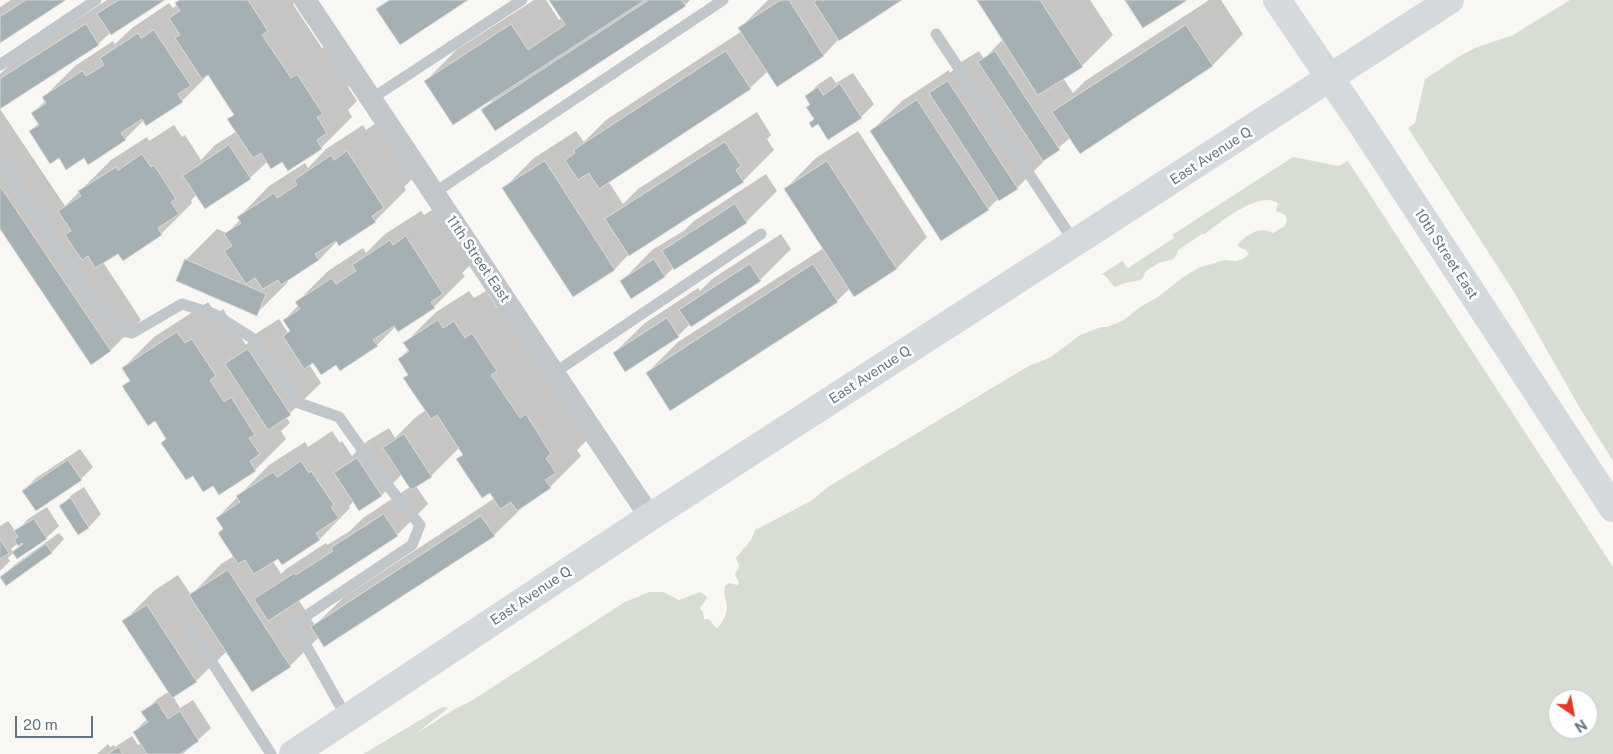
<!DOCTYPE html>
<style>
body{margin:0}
#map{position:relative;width:1613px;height:754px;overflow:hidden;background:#f8f7f4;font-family:"Public Sans",sans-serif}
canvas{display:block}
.north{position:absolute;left:1548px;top:689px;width:50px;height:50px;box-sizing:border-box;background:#fff;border:1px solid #c0c9cc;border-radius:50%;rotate:147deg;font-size:14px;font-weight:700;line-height:20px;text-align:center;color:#627780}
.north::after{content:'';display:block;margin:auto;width:18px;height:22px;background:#e73825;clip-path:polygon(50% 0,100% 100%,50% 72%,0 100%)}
.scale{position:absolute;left:15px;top:716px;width:78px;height:22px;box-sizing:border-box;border:2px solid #627780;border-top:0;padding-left:6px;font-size:15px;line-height:18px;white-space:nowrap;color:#627780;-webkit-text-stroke:4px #fff;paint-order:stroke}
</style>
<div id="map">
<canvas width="1613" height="754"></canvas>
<div class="north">N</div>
<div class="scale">20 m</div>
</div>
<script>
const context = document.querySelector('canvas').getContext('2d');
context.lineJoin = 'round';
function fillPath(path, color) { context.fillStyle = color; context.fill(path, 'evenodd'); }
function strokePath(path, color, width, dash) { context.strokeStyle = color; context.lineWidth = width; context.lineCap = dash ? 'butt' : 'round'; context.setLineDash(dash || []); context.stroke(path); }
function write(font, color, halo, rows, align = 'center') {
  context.font = font + ' "Public Sans",sans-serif'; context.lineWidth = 5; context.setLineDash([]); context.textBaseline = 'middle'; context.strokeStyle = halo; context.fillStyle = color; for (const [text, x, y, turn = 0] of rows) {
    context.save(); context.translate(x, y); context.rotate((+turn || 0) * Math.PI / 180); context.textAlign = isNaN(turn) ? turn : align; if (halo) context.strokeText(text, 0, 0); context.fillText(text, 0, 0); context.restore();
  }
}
fillPath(new Path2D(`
 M1570,0H1613V461L1578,405L1514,292L1408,128L1415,123L1425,79L1460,56L1475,48L1513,35Z
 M1293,157L1339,166L1348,161L1613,567V754H363L442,707H448L447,709L417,733L455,709L471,701L625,602L649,592H663L679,600L700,592L705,595L707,598L700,608L703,612L704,619H709L715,627L718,628C722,623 728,612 727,606C726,598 723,594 725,586L729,583L737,585L739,583L735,574C741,563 740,569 736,558L751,540L755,530L811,501L828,487L1010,377L1029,366L1051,357L1080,335L1101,327H1107L1124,320L1140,307L1158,297L1182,278L1198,268L1224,260L1236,261L1243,259L1249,254L1246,250L1239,247L1238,244C1248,234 1259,226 1273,233L1285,226L1287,219L1285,215L1276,211L1278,203C1259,190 1220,222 1205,234H1202L1178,250L1176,256L1173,259L1159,263L1149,269L1145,272L1143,278L1140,280L1125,283L1115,287C1111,284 1109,278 1102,274L1122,261L1128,268L1174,238L1172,235ZM1558,699H1588V729H1558Z`), '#d8ddd3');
fillPath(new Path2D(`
 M11,0H64L0,42V7Z
 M107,0H163L111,32L98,44L0,108V74L13,61Z
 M180,0H298L293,4L322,48L328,44L353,82L348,87L357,101L348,110L352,117L321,148L288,169L282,160L268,161L250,178L205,208L196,195L191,200L192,203L161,234L123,259L119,252L103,262L141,320L110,351L0,227V109L65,206L111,160L147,137L149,141L174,125L182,137L185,135L201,160L215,145L237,131L229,119L234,114L209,74L182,101L144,120L125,139L88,163L84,157H59L30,131L39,123L33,113L46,100L44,97L75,66L113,41L115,44L132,28L169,3L173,8L177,5L176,3Z
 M534,0H546L559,20L562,18L550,0H690L685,5L483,110L497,96L426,81L456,50Z
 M768,0H900L838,40L824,55L777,85L768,71L750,88L608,181L623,204L638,189L757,112L771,135L767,139L774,150L743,181L629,254L615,269L573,296L504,188L534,158L576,131L584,142L606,120L742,31L740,28Z
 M978,0H1090L1113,35L1082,66L1063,78L1073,93L1085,81L1209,0H1221L1243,34L1213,65L1080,152L1071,137L1048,157L1017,188L999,198L988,209L871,131L902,101L949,70L950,73L961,62L979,51L984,59L1003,39Z
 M853,73L874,104L861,117L810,123L815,118L811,104L806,96L819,84L831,76L836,83Z
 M379,121L414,177L404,187L406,190L375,221L337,241L319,260L289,279L287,283L256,314L186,260L217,229L227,233L240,220L239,217L269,186L305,163L308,168L326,149L363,125L366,130Z
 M858,131L927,237L897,268L855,295L850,288L837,301L647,373L678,342L824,248L785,189L816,158Z
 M766,174L777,191L746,222L675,269L674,267L665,276L632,297L622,281L652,250L685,230L694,221Z
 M437,207L473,262L462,273L465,276L434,307L396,326L377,345L337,363L314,361L309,364L321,383L286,417L290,423L281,431L286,439L255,470L219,493L213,484L167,438L155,419L124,386L131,379L123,368L154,337L208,302L216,314L223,309L246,345L257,333L279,319L288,333L291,330L284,320L299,305L297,302L328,271L363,248L366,253L385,234L421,211L424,215Z
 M781,234L791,249L760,280L690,324L678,336L625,370L614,353L645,323L698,288L700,291L712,279Z
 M469,291L474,298L486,291L497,308L504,303L586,441L577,450L581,456L550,487L525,505L494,535L319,637L290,666L253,690L227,651L196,681L173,696L180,708L193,700L211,728L183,754H97L108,744L110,747L114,745L115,747L132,736L138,745L142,743L134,732L147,719L143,713L156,700L170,691L124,621L155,590L178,575L191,595L221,564L234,556L224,528L217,518L269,465L305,442L308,447L332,431L340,443L342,441L352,456L366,442L389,428L395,438L416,417L426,410L409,374L399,359L409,349L405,343L436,312ZM459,448L463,454L458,459L490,491L495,498L344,597L315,625L298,599L397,535L428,504L416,486L431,476ZM402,474L410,487L363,518L350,531L327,545L326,543L286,569L281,574L273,561L278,557L282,563L320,539L350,508L349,506L354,501L382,495Z
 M80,449L93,467L81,479L23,491L36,478Z
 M84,487L101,514L89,527L78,534L60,506L73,494Z
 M47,507L59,526L46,538L14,552L8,558L10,561L0,571V526L8,521L16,532L28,519ZM18,543L20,546L13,552L11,549Z
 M59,533L64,539L52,552L6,584L2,578L14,565Z`), '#0003');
const building = new Path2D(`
 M26,0H66L0,43V17Z
 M119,0H165L111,35L97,14Z
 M180,0H248L268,31L262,35L291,78L297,74L323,114L317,117L327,133L317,140L322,149L288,171L282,162L271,169L261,153L253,158L227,119L234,115L208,75L202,79L175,38L180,35L169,18L180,11L175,3Z
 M390,0H468L400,45L376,9Z
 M549,0H645L453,125L424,81L511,24L528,50L565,25Z
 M649,0H681L686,6L495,131L481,110Z
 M781,0H789L824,56L777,87L738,28Z
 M817,0H902L839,41L814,2Z
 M977,0H1040L1083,67L1038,95Z
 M1125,0H1186V1L1143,28Z
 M86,24L99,45L0,109V79Z
 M1186,25L1213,66L1080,154L1052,112Z
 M154,30L191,86L178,94L183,102L146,126L142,119L121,133L126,140L88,165L84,158L66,170L59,158L50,164L29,131L39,125L31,113L46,103L42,97L82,71L86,76L104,65L100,58L138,33L141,38Z
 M726,51L751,89L599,189L589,173L578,180L565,160L575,153L574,150Z
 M995,51L1060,150L1043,161L978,62Z
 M948,81L1018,189L999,201L929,93Z
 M840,84L862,118L828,140L818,124L812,128L809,123L814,119L806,107L810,105L805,96L818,87L823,95Z
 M917,100L989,210L941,241L870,131Z
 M725,142L741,166L736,170L744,182L629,256L605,219Z
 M229,145L251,179L205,209L183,176Z
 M347,151L384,208L372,216L376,222L339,246L336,241L315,254L319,260L281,285L278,280L263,289L255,278L246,284L224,251L232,246L224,234L241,223L237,217L274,193L277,198L297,185L294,180L331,155L334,160Z
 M142,154L151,167L154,165L176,199L171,202L179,214L158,228L162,235L123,261L118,254L95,268L88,256L82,260L65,235L71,231L58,211L81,196L78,191L116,167L118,170Z
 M545,161L615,270L573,297L502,188Z
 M827,161L897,269L854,297L784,189Z
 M0,186L111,351L91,365L0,229Z
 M735,204L747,223L674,270L662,251Z
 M406,236L443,294L431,302L435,308L398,332L394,326L373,340L378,346L340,371L336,365L321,375L313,363L304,369L283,336L290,331L283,320L300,309L295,302L332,278L336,284L356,271L352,265L390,240L393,245Z
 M185,259L266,294L257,316L176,281Z
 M654,259L665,277L631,299L620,281Z
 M750,264L761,281L691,327L679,310Z
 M813,264L838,302L670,411L646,373Z
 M667,318L679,337L625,372L613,353Z
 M438,320L443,328L454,321L465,338L472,333L497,371L491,375L520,418L526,414L551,454L546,458L556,473L545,480L551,488L517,511L511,502L500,509L490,493L482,498L456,459L463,455L437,415L431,419L403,378L408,375L398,359L409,351L403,343Z
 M177,332L185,343L192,339L216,376L210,380L224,402L231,397L255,435L249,438L260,454L250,461L256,471L219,495L213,486L203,492L193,476L186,480L161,443L166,439L155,421L148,426L122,386L130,381L122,368Z
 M248,349L291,415L268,430L225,364Z
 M404,434L432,477L411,490L383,448Z
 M357,458L382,496L359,511L334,473Z
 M68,460L82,480L36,511L22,491Z
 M301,461L309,473L311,471L334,505L331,507L339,518L316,533L320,540L282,565L278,559L254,574L245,560L238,564L218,533L223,529L216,518L240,502L236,496L273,472L277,477Z
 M71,498L89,528L78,535L59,506Z
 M384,514L398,536L268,621L254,599L294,573L296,575L333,551L331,548Z
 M481,516L495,536L324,647L311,627Z
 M34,519L47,539L17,559L12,552L23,544L22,543L18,546L14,540L18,537L14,531Z
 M0,539L9,553L0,559Z
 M46,544L52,553L6,586L0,577Z
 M228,570L291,667L252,692L189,595Z
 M147,605L197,682L172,698L122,621Z
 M157,702L168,719L180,711L199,741L180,754H147L133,732L148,722L141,712Z
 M119,747L123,754H108Z`);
fillPath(building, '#a5b0b4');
strokePath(building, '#d9d9d7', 1);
strokePath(new Path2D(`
 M936,34L1075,243
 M0,65L96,0
 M371,99L522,0
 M0,162L113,329L132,333L182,304L214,314L252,338L299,403L339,417L388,486L420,525L412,545L294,624L347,718
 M434,193L723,0
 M554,373L761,234
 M188,625L271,754`), '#c0c6c9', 11);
strokePath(new Path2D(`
 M305,0L650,517`), '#c0c6c9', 22);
strokePath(new Path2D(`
 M1277,0L1362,125L1613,508
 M293,754L650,517L1450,0`), '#d3d9dc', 28);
write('14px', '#627780', '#fff', [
 ["East Avenue Q",1211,156,-33],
 ["10th Street East",1446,254,57],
 ["11th Street East",478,259,56],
 ["East Avenue Q",870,375,-33],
 ["East Avenue Q",531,596,-34]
]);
</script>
